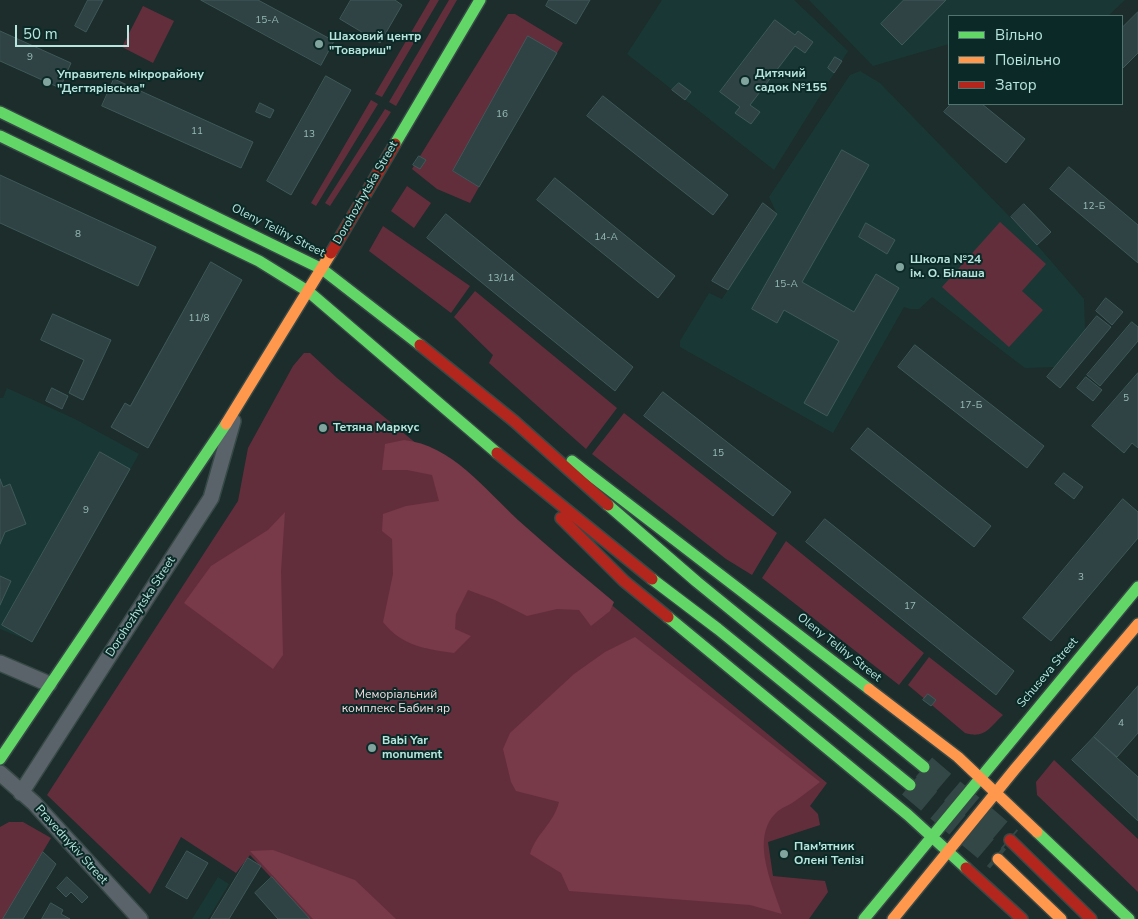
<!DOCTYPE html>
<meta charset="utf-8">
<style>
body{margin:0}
#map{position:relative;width:1138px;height:919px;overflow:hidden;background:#1c2d2b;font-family:"Nunito Sans",sans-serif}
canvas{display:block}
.legend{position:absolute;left:948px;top:15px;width:175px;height:90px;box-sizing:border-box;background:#0b2a27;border:1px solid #507470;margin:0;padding:6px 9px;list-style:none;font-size:15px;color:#b8e4de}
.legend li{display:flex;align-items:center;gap:10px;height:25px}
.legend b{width:25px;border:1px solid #507470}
.scale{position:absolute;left:15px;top:25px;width:114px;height:22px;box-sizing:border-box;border:2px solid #b8e4de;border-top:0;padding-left:6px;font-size:15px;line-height:18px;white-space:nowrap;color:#b8e4de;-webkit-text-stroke:4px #0b2a27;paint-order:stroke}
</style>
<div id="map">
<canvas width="1138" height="919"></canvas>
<ul class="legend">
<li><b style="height:6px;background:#63d668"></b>Вільно</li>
<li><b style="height:6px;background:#ff974d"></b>Повільно</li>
<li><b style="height:6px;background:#b3261e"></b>Затор</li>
</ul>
<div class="scale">50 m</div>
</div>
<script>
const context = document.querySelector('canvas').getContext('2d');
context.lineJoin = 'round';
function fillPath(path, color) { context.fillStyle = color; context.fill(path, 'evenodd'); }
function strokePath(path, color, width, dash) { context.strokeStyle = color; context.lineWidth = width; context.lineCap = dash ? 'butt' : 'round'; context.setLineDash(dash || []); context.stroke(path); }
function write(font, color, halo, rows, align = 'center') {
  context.font = font + ' "Nunito Sans",sans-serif'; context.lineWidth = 4; context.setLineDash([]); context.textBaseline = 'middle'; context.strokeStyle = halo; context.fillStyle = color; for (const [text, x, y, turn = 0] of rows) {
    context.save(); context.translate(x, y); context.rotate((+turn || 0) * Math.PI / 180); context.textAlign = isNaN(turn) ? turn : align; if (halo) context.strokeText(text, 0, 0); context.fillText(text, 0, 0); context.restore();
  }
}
fillPath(new Path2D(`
 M662,0H794L848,51L774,170L627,54Z
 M809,0H1125L1108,16H949V44L873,66Z
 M860,71L880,83L1037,245L1084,299L1085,331L1055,367L1025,368L932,297L919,309H910L904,307L833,433L680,347V341L709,293L722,299L728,290L777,214L769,197L850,75Z
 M7,388L75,419L139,454L32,642L0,629V398H3Z
 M218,877L229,884L208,919H192Z`), '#193835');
fillPath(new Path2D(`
 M430,0H439L382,97L375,94Z
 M449,0H457L396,106L389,102Z
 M143,6L174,21L153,63L122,47Z
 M508,14H515L563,43L557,53L528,37L453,171L479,187L470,203L437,189L412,169Z
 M371,100L378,104L316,206L311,203Z
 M385,109L391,112L330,206L325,203Z
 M407,186L431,203L414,228L391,211Z
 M1000,222L1046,264L1022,291L1043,310L1009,347L942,287Z
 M383,226L470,286L451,313L369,251Z
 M475,291L617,408L586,449L489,363L493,355L454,317Z
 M304,353H310L337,378L827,783L810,806L818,814L820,825L768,842L773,876L825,881L828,892L809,919H310L250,855L236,873L181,837L150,894L47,795L238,501L248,448L293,366Z
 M624,413L777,533L752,575L726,559L592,454Z
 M786,541L924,653L899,685L762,578Z
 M929,657L1003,715C989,728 985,739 965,733L908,685Z
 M1054,760L1138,839V892L1037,795L1036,782Z
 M9,822H23L51,838L3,919H0V827Z`), '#622e3c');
fillPath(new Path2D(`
 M404,440C451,445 485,489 518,520C549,548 582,575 614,602L610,611L591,626L579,610L557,609L527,616L495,600L468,590L456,614L455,629L471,636L454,653C425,649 402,646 383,622L393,574L392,539L382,531L383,514L406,506L439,501L432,475L407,470H382L385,444Z
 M285,512L281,571L283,655L273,669L184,603L211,566L268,530Z
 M635,637L820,782C812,788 804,795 795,801C790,805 783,807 778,811C749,836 772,883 782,914L750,905L569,891L561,873L530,854C537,832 553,825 559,802L516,791L511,782L503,749L510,733L574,674L605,652Z
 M273,850L355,880L396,919H313L250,851Z`), '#783949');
const building = new Path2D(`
 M88,0H103L86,32L75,26Z
 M201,0H258L334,41L321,65Z
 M351,0H395L402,5L380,43L340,19Z
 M549,0H590L576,24L546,6Z
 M904,0H946L902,45L881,24Z
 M1138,12V53L1122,69V28Z
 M775,20L795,35L798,31L813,42L805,53L795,46L750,105L760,112L751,124L735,113L740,107L720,92Z
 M0,31L71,63L60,88L0,61Z
 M528,36L557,53L479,187L453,171Z
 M835,57L842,61L834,73L828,68Z
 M326,76L351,90L291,195L267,181Z
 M114,79L253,142L241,168L102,106Z
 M679,83L691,92L685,100L672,90Z
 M603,96L728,195L713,215L587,116Z
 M260,103L274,110L270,118L256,112Z
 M951,104H982L1025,139L1006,163L944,112Z
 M842,150L869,165L802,282L854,312L876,274L899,288L827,416L804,403L839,341L784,310L777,323L752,309Z
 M419,156L426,160L420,169L413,165Z
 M1069,167L1138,225V263L1050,189Z
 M0,175L156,247L138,286L0,223Z
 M555,178L675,276L658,298L537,200Z
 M763,203L777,214L728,290L712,281Z
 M1024,204L1051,232L1037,245L1011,217Z
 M446,214L633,367L615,391L427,238Z
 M866,223L895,240L887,254L859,237Z
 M211,262L242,280L148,448L111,427L125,403L130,406Z
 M1106,298L1123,312L1112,325L1096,311Z
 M53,314L111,340L83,400L69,393L84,360L41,340Z
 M1097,316L1111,327L1060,388L1047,377Z
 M1132,322L1138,327V341L1100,386L1087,375Z
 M915,345L1044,446L1027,468L898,367Z
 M1138,373V448L1132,443L1124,453L1092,426Z
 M1086,377L1102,390L1093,401L1077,388Z
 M52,388L68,396L62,409L46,401Z
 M663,392L791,492L773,516L644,416Z
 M868,428L991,526L974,547L851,449Z
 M100,452L130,469L32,642L2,625Z
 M1064,473L1083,487L1074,499L1055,484Z
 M0,479L3,487L10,484L26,524L5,532L0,544Z
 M1123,499L1138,512V538L1051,641L1023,618Z
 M825,519L1014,671L996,695L806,542Z
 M0,576L11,581L0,605Z
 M1138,686V733L1117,757L1094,737Z
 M928,694L936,700L931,706L923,700Z
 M1094,737L1138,777V821L1072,760Z
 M187,851L208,863L187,899L166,887Z
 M43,852L56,864L23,919H3Z
 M248,858L261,866L229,919H211Z
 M67,877L88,897L82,903L71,892L66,897L57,888Z
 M272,877L310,919H278L255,893Z
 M51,903L63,910L61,914L70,919H42Z`);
fillPath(building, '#304344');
strokePath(building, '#3e595a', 1);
strokePath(new Path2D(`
 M924,767L1010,840
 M910,785L998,859`), '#334846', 25, [25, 12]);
const street = new Path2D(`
 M0,663L49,684
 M0,773L34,803L140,919
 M21,793L211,498L233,421`);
const fast = new Path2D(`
 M0,112L322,269L420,345
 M0,136L259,261L309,292L497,453
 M395,144L480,0
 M572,461L869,689
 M608,505L697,582L924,767
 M652,579L718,629L910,785
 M668,617L908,815L966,868
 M0,759L226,424
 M1037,832L1129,919
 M864,919L1138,587`);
const slow = new Path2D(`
 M226,424L331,253
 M869,689L958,757L1037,832
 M998,859L1061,919
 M893,919L1015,769L1138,624`);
const jam = new Path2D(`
 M331,253L395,144
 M420,345L514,421L608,505
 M497,453L652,579
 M561,518L624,581L668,617
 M1010,840L1091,919
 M966,868L1022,919`);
strokePath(street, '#374947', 18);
strokePath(fast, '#374947', 14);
strokePath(slow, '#374947', 14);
strokePath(jam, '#374947', 14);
strokePath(street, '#5a6369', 15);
strokePath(fast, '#63d668', 11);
strokePath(slow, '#ff974d', 11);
strokePath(jam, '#b3261e', 11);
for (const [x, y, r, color] of [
 [319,44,5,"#81a49f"],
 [745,81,5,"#81a49f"],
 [47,82,5,"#81a49f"],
 [900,267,5,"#81a49f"],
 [323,428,5,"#81a49f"],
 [372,748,5,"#81a49f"],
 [784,854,5,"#81a49f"]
]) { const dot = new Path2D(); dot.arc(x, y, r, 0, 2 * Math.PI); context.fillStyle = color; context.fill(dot); strokePath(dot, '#0b2a27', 2); }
write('10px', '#96bcb8', null, [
 ["15-А",267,21],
 ["9",30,58],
 ["16",502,115],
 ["11",197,132],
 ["13",309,135],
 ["12-Б",1094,207],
 ["8",78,235],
 ["14-А",606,238],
 ["13/14",501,279],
 ["15-А",786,285],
 ["11/8",199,319],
 ["5",1126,399],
 ["17-Б",971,406],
 ["15",718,454],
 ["9",86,511],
 ["3",1081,578],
 ["17",910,607],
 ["4",1121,724]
]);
write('bold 12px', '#b8e4de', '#0b2a27', [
 ["Шаховий центр",329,37],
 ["\"Товариш\"",329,51],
 ["Дитячий",755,74],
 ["садок №155",755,88],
 ["Управитель мікрорайону",57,75],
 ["\"Дегтярівська\"",57,89],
 ["Школа №24",910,260],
 ["ім. О. Білаша",910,274],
 ["Тетяна Маркус",333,428],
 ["Babi Yar",382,741],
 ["monument",382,755],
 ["Пам'ятник",794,847],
 ["Олені Телізі",794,861]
], 'left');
write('12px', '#b8e4de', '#0b2a27', [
 ["Dorohozhytska Street",366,193,-60],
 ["Oleny Telihy Street",278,231,27],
 ["Dorohozhytska Street",141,607,-57],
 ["Oleny Telihy Street",839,648,38],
 ["Schuseva Street",1048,673,-50],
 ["Pravednykiv Street",71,845,48]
]);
write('12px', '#f5dde1', '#0b2a27', [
 ["Меморіальний",396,695],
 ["комплекс Бабин яр",396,709]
]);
</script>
